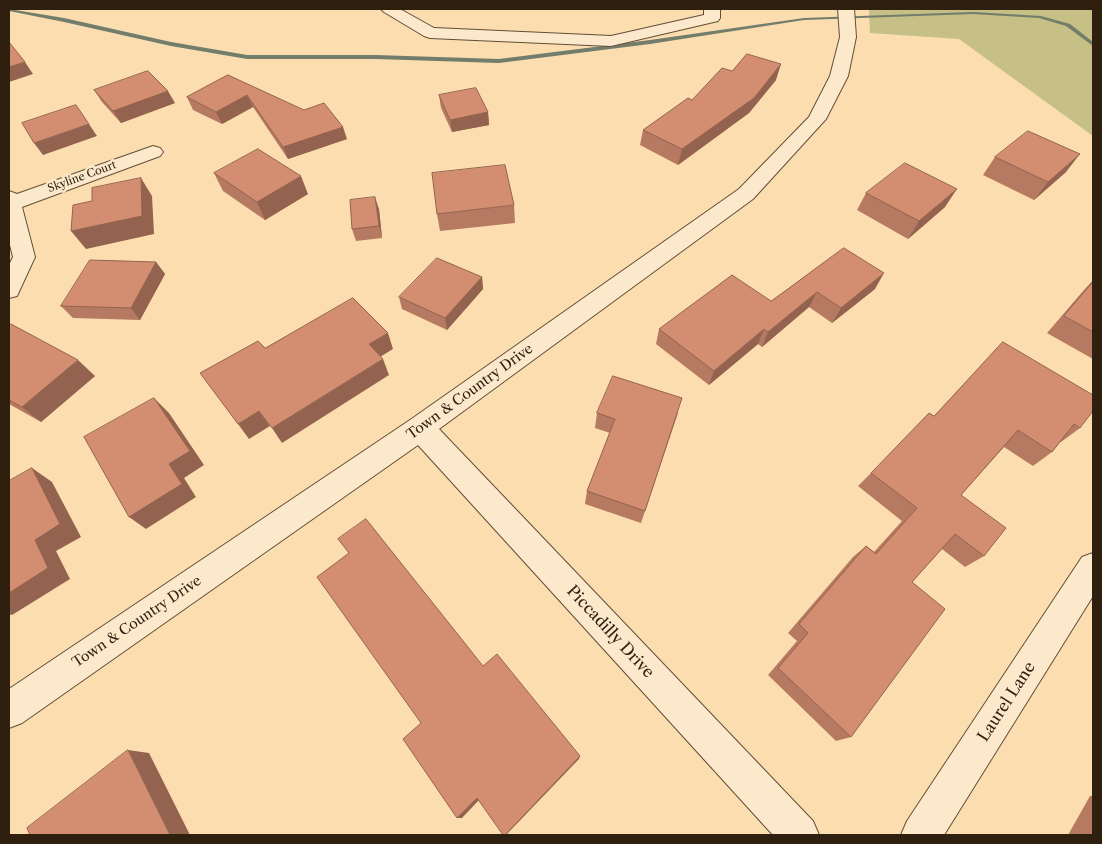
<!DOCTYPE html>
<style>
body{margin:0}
#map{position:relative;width:1102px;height:844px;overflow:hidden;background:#fbddb0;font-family:"Libre Caslon Text",serif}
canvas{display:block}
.frame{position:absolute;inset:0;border:10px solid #2f1f0f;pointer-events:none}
</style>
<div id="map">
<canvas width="1102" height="844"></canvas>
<div class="frame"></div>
</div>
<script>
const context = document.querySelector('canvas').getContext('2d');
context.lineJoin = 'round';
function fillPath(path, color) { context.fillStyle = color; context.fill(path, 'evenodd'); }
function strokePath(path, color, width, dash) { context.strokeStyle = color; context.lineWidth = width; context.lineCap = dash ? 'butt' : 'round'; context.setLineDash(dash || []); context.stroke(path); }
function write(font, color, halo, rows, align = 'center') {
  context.font = font + ' "Libre Caslon Text",serif'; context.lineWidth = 5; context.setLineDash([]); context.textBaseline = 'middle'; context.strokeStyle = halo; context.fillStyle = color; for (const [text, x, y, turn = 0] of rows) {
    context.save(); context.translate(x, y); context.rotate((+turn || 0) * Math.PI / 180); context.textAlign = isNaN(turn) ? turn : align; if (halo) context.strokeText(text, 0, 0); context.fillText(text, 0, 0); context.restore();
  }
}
fillPath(new Path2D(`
 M869,9H1093V136L959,39L870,33Z`), '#c6bf86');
fillPath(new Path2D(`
 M9,9L64,18L171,42L247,55H376L499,59L650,40L804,18L973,12L1041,16L1070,24L1093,42V46L1066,26L1039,18L973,14L804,20L650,44L499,63L376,59H247L171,46L64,22L9,11Z`), '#727d6c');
const minor = new Path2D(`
 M381,9H400L434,28L611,36L704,15V9H720V18L718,21L611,46L430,38L424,36L384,12Z
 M838,9H854L856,37L848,76L826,119L753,199L439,429L813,821L819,835H773L418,445L22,723L9,728V689L410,420L739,189L809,117L830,76L840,37Z
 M153,146L160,148L163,152L160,156L22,207L35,257L17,296L9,298V265L13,257L9,241V191L17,194Z
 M1093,553V596L944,835H901L907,821L1082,557Z`);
strokePath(minor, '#624e37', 2);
fillPath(minor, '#fce9cc');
fillPath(new Path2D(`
 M732,71L776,80L749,113L678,165L640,145L643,130L692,100Z
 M228,75L347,139L288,159L253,107L222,124L193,110L187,97Z
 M94,90L175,103L121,123L102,102Z
 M439,95L488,112L489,125L452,132L441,108Z
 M995,157L1066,172L1034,200L983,175Z
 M214,173L308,194L265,220L223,191Z
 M866,193L945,207L908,239L857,210Z
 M514,205L515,223L440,231L437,214Z
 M379,209L382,238L356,241L352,229Z
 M844,248L875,289L832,323L809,307L762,347L758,344L709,385L656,344L659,329L771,301Z
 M156,262L165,274L140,320L73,318L61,306Z
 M482,277L483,289L447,330L402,309L399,297Z
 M1093,280V359L1047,333L1084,290Z
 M9,326L95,376L41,422L9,404Z
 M1003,342L1080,428L1061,442H1060L1052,452L1033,466L1004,447L961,495L984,556L965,567L942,549L912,582L851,737L836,741L768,675L797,641L788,633L853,557L866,546L874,552L902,521L858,486L871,473L934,416Z
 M597,413H678L641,523L585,504L587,491L610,433L595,428Z
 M1090,796H1093V835H1068Z`), '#b57a61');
fillPath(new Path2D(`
 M25,62L33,74L9,82V67Z
 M781,64L776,80L749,113L678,165L682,149Z
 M168,91L175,103L121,123L113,111Z
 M247,95L253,107L222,124L216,112Z
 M488,112L489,125L452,132L450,120Z
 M89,124L97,136L43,155L34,143Z
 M343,127L347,139L288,159L283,147Z
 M1080,154L1066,172L1034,200L1048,182Z
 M301,176L308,194L265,220L257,202Z
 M141,178L152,196L154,234L86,249L71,231Z
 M957,189L945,207L908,239L919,221Z
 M375,197L379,209L382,238L379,226Z
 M156,262L165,274L140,320L131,308Z
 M884,273L875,289L832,323L841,308Z
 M482,277L483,289L447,330L445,318Z
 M817,292L809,307L762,347L768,332Z
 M764,329L758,344L709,385L714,371Z
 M388,333L393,349L375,360L369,344Z
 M383,359L389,375L282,443L272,428Z
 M78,360L95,376L41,422L22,407Z
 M154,398L169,413L204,465L184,478L196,497L146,529L129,517Z
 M259,411L270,426L249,439L238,424Z
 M32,468L52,482L81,537L56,551L70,579L12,615L9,614V593L35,540Z
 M128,750L149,753L190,835H170Z
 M580,756L579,759L506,835H505Z
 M477,798L480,799L462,818H457Z`), '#94634f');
const building = new Path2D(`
 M9,42L25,62L9,67Z
 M747,54L781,64L754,98L682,149L643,130L688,98L692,100L722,68L732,71Z
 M148,71L168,91L113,111L94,90Z
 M228,75L304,110L324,103L343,127L283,147L247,95L216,112L187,97Z
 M476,88L488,112L450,120L439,95Z
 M76,105L89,124L34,143L22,123Z
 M1028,131L1080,154L1048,182L995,157Z
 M258,149L301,176L257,202L214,173Z
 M905,163L957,189L919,221L866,193Z
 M505,165L514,205L437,214L432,173Z
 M141,178L142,216L71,231L73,205L92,201V188Z
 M375,197L379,226L352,229L350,200Z
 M844,248L884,273L841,308L817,292L768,332L764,329L714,371L659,329L732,275L771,301Z
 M437,258L482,277L445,318L399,297Z
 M90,260L156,262L131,308L61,306Z
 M1093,282V332L1064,316Z
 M353,298L388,333L369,344L383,359L272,428L259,411L238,424L200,373L258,341L265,348Z
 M11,324L78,360L22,407L9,400V326Z
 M1003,342L1093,395V411L1080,428L1074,424L1052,452L1018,430L961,495L1006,528L984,556L955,534L912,582L945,609L851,737L778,668L808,633L799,624L866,546L876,554L917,508L871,473L929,413L934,416Z
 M613,376L682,398L645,511L587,491L615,419L597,413Z
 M154,398L190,451L169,464L182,484L129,517L84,437Z
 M32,468L60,524L35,540L48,568L9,593V481Z
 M366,519L483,666L497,654L580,756L505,835H503L477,798L457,818L403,739L421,723L317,577L349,553L338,539Z
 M128,750L170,835H30L27,828Z`);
fillPath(building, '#d38e71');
strokePath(building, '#94634f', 1);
write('11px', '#2f1f0f', '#fce9cc', [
 ["Skyline Court",82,177,-20]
]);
write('14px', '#2f1f0f', '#fce9cc', [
 ["Town & Country Drive",470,392,-36],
 ["Town & Country Drive",137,622,-34]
]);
write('16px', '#2f1f0f', '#fce9cc', [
 ["Piccadilly Drive",610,632,47],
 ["Laurel Lane",1007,702,-57]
]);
</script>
